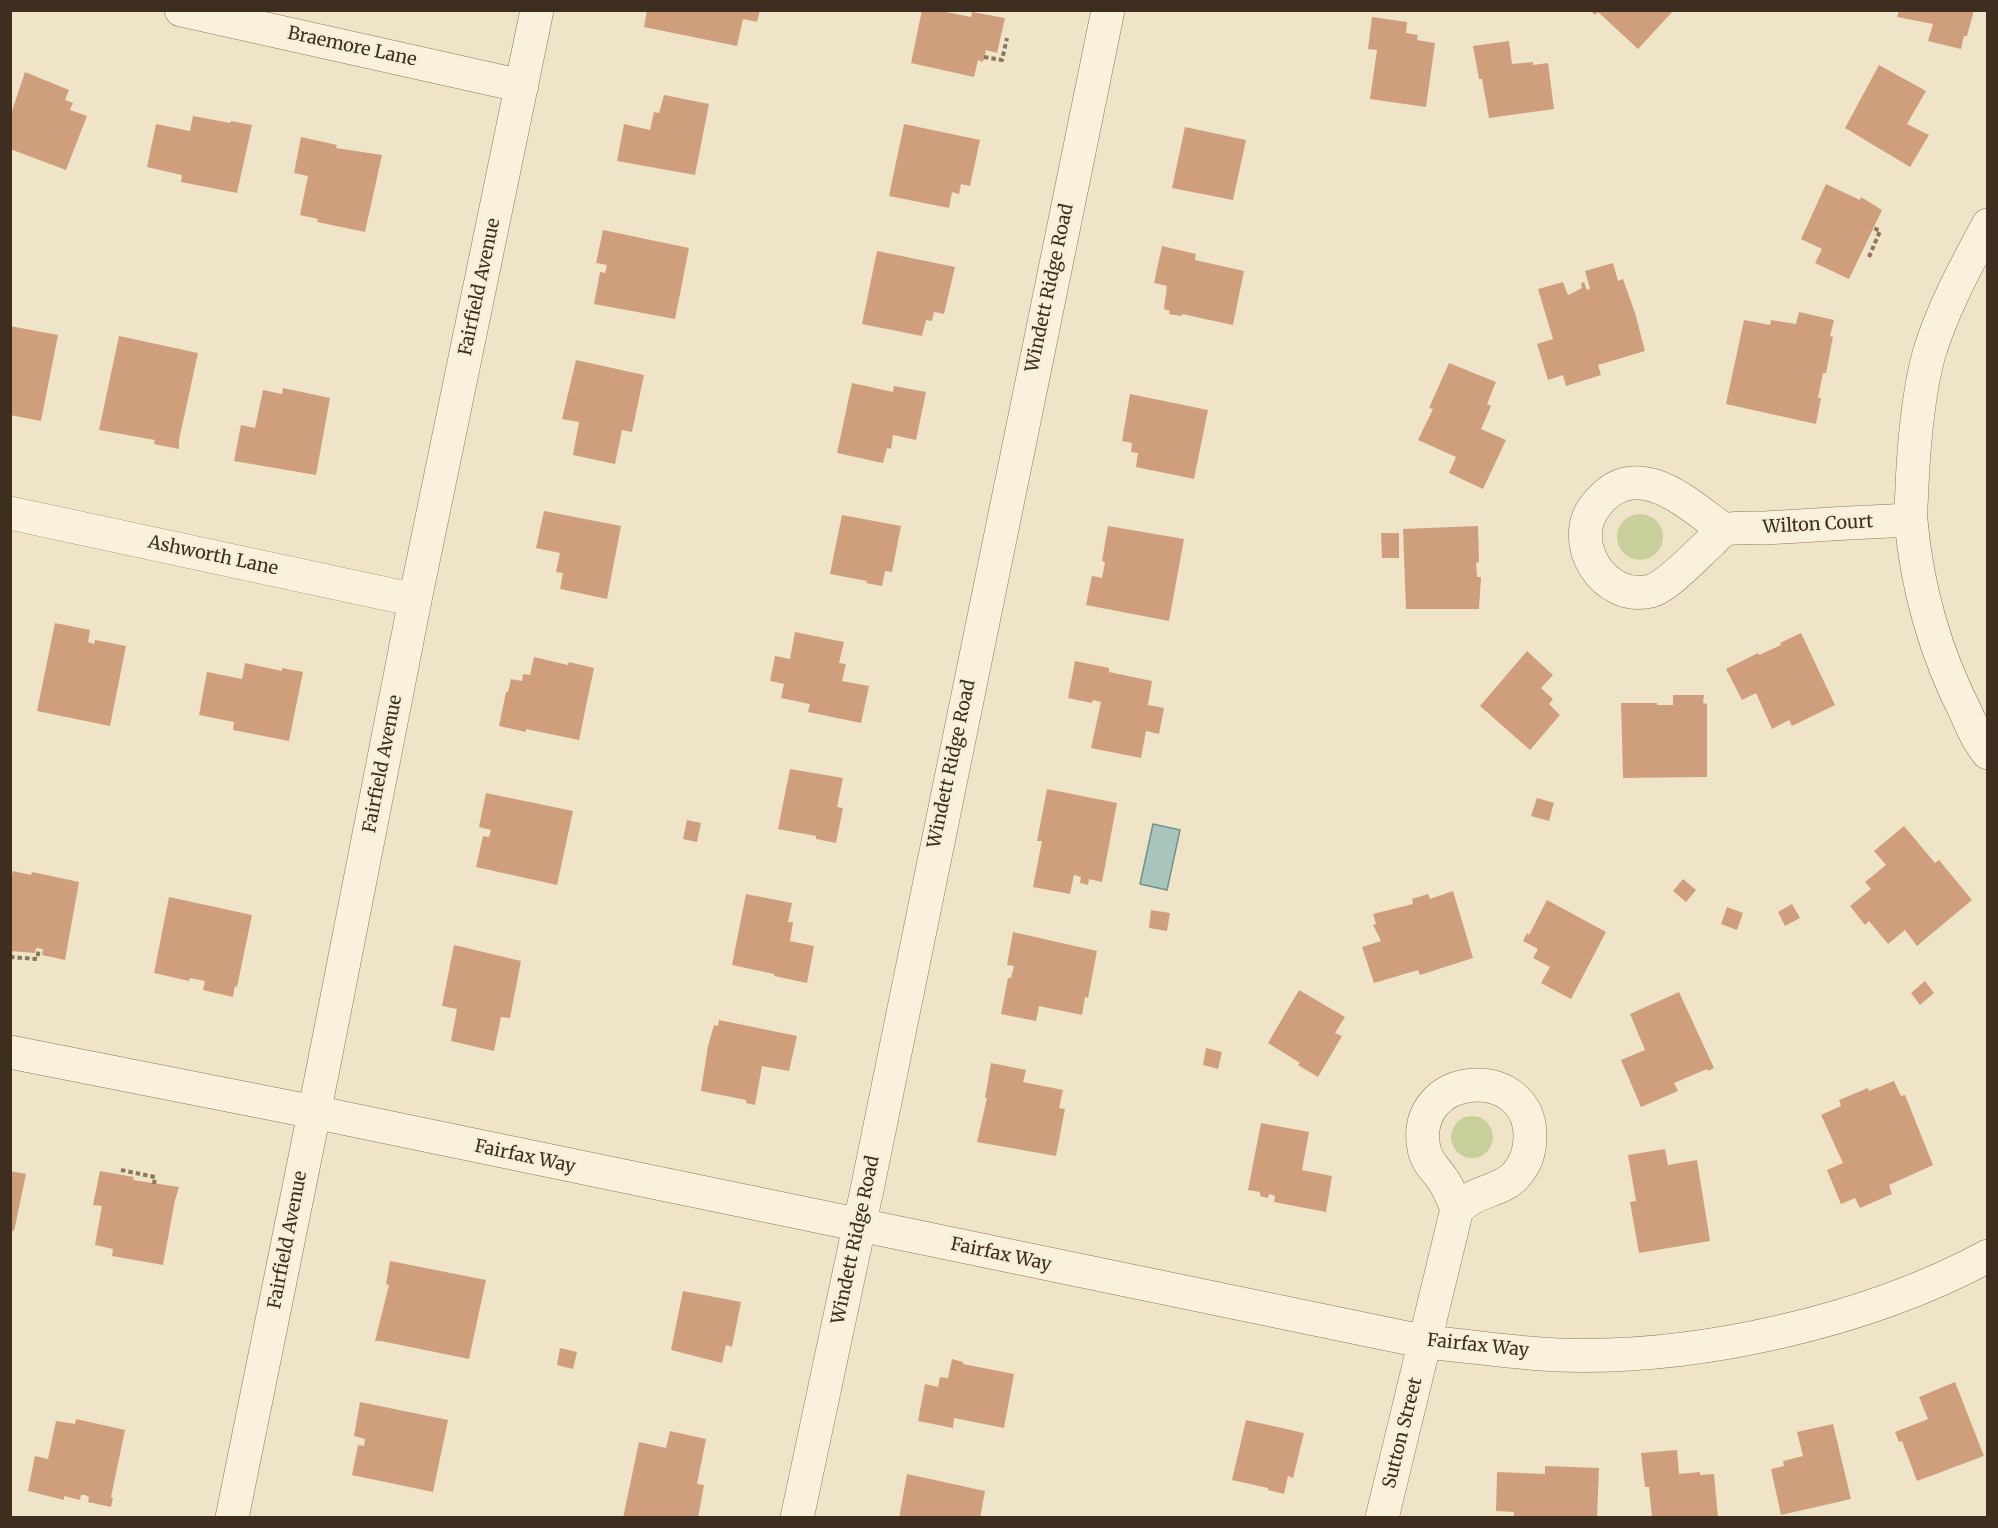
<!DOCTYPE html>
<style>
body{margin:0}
#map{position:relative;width:1998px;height:1528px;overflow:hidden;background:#f0e4c8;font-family:Merriweather,serif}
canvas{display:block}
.frame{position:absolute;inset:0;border:12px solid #3d2e20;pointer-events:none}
</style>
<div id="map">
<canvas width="1998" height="1528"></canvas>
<div class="frame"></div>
</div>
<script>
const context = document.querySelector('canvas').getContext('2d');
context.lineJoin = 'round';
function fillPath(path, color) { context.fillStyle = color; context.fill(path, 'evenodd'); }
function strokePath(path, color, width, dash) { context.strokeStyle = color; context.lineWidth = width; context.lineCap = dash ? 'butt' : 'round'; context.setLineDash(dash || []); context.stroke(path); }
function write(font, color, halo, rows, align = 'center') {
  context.font = font + ' Merriweather,serif'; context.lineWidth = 5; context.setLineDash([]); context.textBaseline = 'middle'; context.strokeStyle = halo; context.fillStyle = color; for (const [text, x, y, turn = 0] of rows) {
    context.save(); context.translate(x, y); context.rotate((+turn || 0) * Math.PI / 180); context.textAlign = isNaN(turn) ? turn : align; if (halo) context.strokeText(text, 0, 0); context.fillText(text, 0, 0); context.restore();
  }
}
fillPath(new Path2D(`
 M1617 537a23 23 0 1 1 46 0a23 23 0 1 1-46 0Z
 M1451 1137a21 21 0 1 1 42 0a21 21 0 1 1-42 0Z`), '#c9cf9b');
const water = new Path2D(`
 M1153,824L1180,830L1167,890L1140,884Z`);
fillPath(water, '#a9c4bc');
strokePath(water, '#6f938a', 1.5);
fillPath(new Path2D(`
 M647,10H760L757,22L743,19L737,46L644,27Z
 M922,10H937L971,17L972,12L1005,18L997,53L986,50L983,62L978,60L974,77L911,63Z
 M1590,10H1674L1638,49L1598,12L1595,15Z
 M1899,10H1974L1967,36H1964L1961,49L1928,41L1933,24L1897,17Z
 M1372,17L1407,22L1406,33L1418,35L1417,40L1435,43L1426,107L1370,99L1377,50L1368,49Z
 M1509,41L1512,64L1533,62V65L1548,63L1554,109L1489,118L1482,79H1479L1473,46Z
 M1879,65L1926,91L1907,124L1929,135L1910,167L1845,128Z
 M25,72L69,90L65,100L73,103L70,110L87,116L66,170L10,149V117Z
 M664,95L709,104L695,175L617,161L624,124L650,130L654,112L659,113Z
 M193,116L230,123L231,121L252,125L237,193L181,182L182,175L147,167L156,124L190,131Z
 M904,124L980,140L970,186L961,184L959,194L952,192L949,208L889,196Z
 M1185,127L1246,140L1233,200L1172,188Z
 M301,137L337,145L336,148L382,155L365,232L317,222L318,219L300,215L308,176L294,173Z
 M1826,184L1860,200L1861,197L1882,210L1849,279L1815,263L1822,249L1801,239Z
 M603,230L689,248L675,319L594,304L600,272L605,273L607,265L596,263Z
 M1162,246L1196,254L1195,260L1244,271L1233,325L1182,314V316L1169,314L1170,311L1164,309L1167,286L1154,283Z
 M877,251L955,267L944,314L934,312L932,321L926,320L922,336L862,324Z
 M1613,263L1618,281L1623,279L1635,313L1645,351L1598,365L1601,375L1566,386L1563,375L1548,380L1537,344L1553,339L1538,289L1563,282L1568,295L1582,288L1581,283L1584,282L1587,290L1590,289L1585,271Z
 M1799,312L1834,320L1830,336L1833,337L1826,373H1823L1818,398H1821L1816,424L1726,404L1744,320L1770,325L1771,320L1796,324Z
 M10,326L58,335L41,421L10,415Z
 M119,336L198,353L179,440V449L154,444L155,440L99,430Z
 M576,360L644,375L632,432L622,430L615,464L573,455L579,422L562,419Z
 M1449,363L1496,382L1487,404L1491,406L1481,429L1506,440L1483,489L1449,473L1456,457L1418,440L1433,409L1429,408Z
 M852,383L893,392L894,386L926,392L916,440L893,435L891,449L887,448L883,463L837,453Z
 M283,388L330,398L316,475L234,461L241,425L255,428L263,390L282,394Z
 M1130,394L1208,410L1194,479L1136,467L1138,453L1131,452L1132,443L1122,441Z
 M544,511L621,526L607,599L560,589L563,573L556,572L560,553L536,548Z
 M842,515L901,526L892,572L885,571L882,586L866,583L867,581L830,574Z
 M1108,526L1184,539L1169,621L1086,605L1092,576L1102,578L1105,562L1102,561Z
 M1478,526L1479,562L1476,563L1477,577H1481L1479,609H1406L1403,529Z
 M1381,533H1399V558H1382Z
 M55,623L90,630L88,642L94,644L95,640L126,646L110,726L37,711Z
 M795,632L844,642L839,663L846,664L842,681L869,686L861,723L808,712L810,704L781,698L784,684L770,681L775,656L790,659Z
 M1801,633L1835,705L1792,726L1789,720L1772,729L1756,693L1742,700L1726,669L1758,653L1759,655L1781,645L1780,643Z
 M1527,651L1553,675L1541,688L1553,699L1549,704L1560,715L1530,750L1480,706Z
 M534,657L568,665L569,662L594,668L579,740L526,729V732L499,726L506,692H508L511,679L522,681L523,674L530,675Z
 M1075,661L1109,668V672L1152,681L1148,705L1164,708L1159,734L1146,731L1141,758L1091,748L1101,702L1093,700L1092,703L1068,698Z
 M245,663L282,671V668L303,672L289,741L233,730L234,722L199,715L207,672L242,679Z
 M1673,695H1704L1703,703L1707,704V777L1623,778L1621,703H1657V705H1673Z
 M790,769L843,778L837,807L843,808L836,843L816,839V836L778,829Z
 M1047,789L1117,803L1102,882L1089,879L1088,885L1080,883L1081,877L1074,875L1070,894L1033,887L1042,841H1037Z
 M486,793L573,811L557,885L476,867L483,836L489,837L491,830L479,827Z
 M1537,798L1554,803L1549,821L1531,816Z
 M687,820L701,823L697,842L683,839Z
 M1904,826L1935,863L1939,860L1972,900L1917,946L1905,930L1888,944L1869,921L1865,925L1850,906L1871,889L1865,882L1886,865L1874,851Z
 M13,871L31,875L32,872L79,882L65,960L42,955L43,949L36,948L35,953L10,951V882Z
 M1683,879L1696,890L1686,902L1673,891Z
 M1453,891L1473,958L1420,975L1418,970L1374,983L1362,947L1381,941L1373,925L1376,924L1373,914L1413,904L1412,899L1428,894L1430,899Z
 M746,894L792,903L788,922H793L790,941L814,946L807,983L774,976V974L732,965Z
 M169,897L252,915L237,987L235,986L233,997L203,990L205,981L190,978L189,981L154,973Z
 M1547,900L1606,932L1571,999L1541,983L1550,967L1533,958L1538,949L1523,941L1527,933L1529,935Z
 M1792,904L1800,918L1785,926L1778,912Z
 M1727,907L1743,913L1737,930L1721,924Z
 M1151,910L1170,913L1167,931L1149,928Z
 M1013,932L1097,951L1088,998L1085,997L1082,1015L1039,1006L1036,1021L1001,1014L1008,978H1011L1014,966L1007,965Z
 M454,945L521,961L510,1018L501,1017L494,1051L451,1041L457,1009L442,1006Z
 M1925,981L1934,993L1920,1005L1911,993Z
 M1299,990L1345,1017L1335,1033L1342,1036L1318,1077L1298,1065L1300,1063L1268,1043Z
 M1679,992L1714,1068L1708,1071L1707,1069L1674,1083L1678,1091L1641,1107L1621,1060L1645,1050L1630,1014Z
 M719,1020L797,1036L789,1071L762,1066L755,1105L746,1103V1100L701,1091L708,1046L714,1025L718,1026Z
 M1206,1048L1222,1052L1218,1069L1203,1065Z
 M991,1063L1026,1070L1023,1082L1063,1090L1059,1108L1065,1109L1056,1156L977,1142L987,1098H985Z
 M1894,1081L1901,1096L1905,1095L1933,1165L1889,1185L1892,1194L1860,1208L1855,1198L1841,1204L1827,1170L1843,1163L1821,1115L1841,1106L1839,1100L1868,1088L1869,1091Z
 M1261,1123L1309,1132L1302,1170L1332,1176L1326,1212L1274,1202L1275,1196L1269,1194L1268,1198L1260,1196V1192L1248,1190Z
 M1665,1149L1668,1165L1697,1160L1710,1241L1639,1253L1630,1202L1636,1201L1628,1155Z
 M10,1171L26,1174L14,1231L10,1230Z
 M100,1171L134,1177L133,1180L179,1187L175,1200L163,1265L112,1256L113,1249L95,1245L102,1206L93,1205Z
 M390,1261L486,1280L469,1359L381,1341H375L389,1285L386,1284Z
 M683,1291L741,1302L732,1347L726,1345L722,1363L671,1350Z
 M560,1348L577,1352L573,1369L557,1365Z
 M952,1359L963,1362V1364L1014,1374L1004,1428L954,1418L953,1428L918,1421L925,1384L938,1387L940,1377L948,1378Z
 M1955,1382L1984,1456L1917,1481L1902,1441L1899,1442L1895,1432L1928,1419L1919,1397Z
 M360,1402L448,1420L433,1492L352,1475L358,1445L364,1446L365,1439L354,1436Z
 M76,1419L125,1430L111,1497L113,1498L111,1507L88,1502L89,1497L85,1495H81L80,1500L64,1496V1500L28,1491L35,1456L48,1459L56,1421L75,1424Z
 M1246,1420L1304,1433L1293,1478L1288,1476L1284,1494L1268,1490V1488L1232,1480Z
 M1833,1424L1851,1499L1781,1515L1771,1469L1784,1466L1783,1461L1803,1456L1797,1432Z
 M670,1431L706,1439L697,1484L704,1485L698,1518H623L639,1442L666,1448Z
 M1677,1450L1679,1474L1700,1472V1475L1714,1474L1718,1518H1652L1649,1487H1645L1641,1453Z
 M1545,1466L1599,1468L1597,1518H1514V1512L1496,1511L1497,1472L1545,1474Z
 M907,1474L985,1491L980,1518H899Z`), '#cf9f7d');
const street = new Path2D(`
 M181,10L522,86
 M1988,225C1966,266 1942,310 1929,354C1918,394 1914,443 1912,485C1912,497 1910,509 1911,521C1917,587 1936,654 1966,713C1972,727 1978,741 1988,753
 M10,513L415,600
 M1724,530C1687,503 1636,454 1596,505C1566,542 1604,603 1651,591C1668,586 1696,555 1711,542C1714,539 1720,532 1724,530C1732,527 1755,528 1765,528C1814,525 1862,522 1911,520
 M10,1052L314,1112L1426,1342C1469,1346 1513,1353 1557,1355C1695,1360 1866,1322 1988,1256
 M232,1518L323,1069L415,600L537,10
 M797,1518L869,1180L1108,10
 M1382,1518L1457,1209C1462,1205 1467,1201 1472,1198C1486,1190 1505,1188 1516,1175C1526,1164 1530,1151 1530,1137C1531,1062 1409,1070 1424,1149C1427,1163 1436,1169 1443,1180C1449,1188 1453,1200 1457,1209`);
strokePath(street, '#8d765c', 34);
strokePath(new Path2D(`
 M984,57L1002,60L1007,38
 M1869,257L1880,231L1874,228
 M10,957L37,959L39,949
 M121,1170L155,1177L154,1184`), '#8d765c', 4, [4.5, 3]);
strokePath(street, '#faf1dc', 33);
write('18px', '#3d2e20', '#f7eed8', [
 ["Braemore Lane",352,47,12],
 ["Fairfield Avenue",480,287,-78],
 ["Windett Ridge Road",1050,288,-78],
 ["Wilton Court",1818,525,-3],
 ["Ashworth Lane",213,556,12],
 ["Fairfield Avenue",383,764,-79],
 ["Windett Ridge Road",952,764,-78],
 ["Fairfax Way",525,1157,12],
 ["Fairfield Avenue",288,1240,-79],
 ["Windett Ridge Road",856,1240,-78],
 ["Fairfax Way",1001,1255,12],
 ["Fairfax Way",1478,1346,6],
 ["Sutton Street",1403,1433,-76]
]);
</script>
